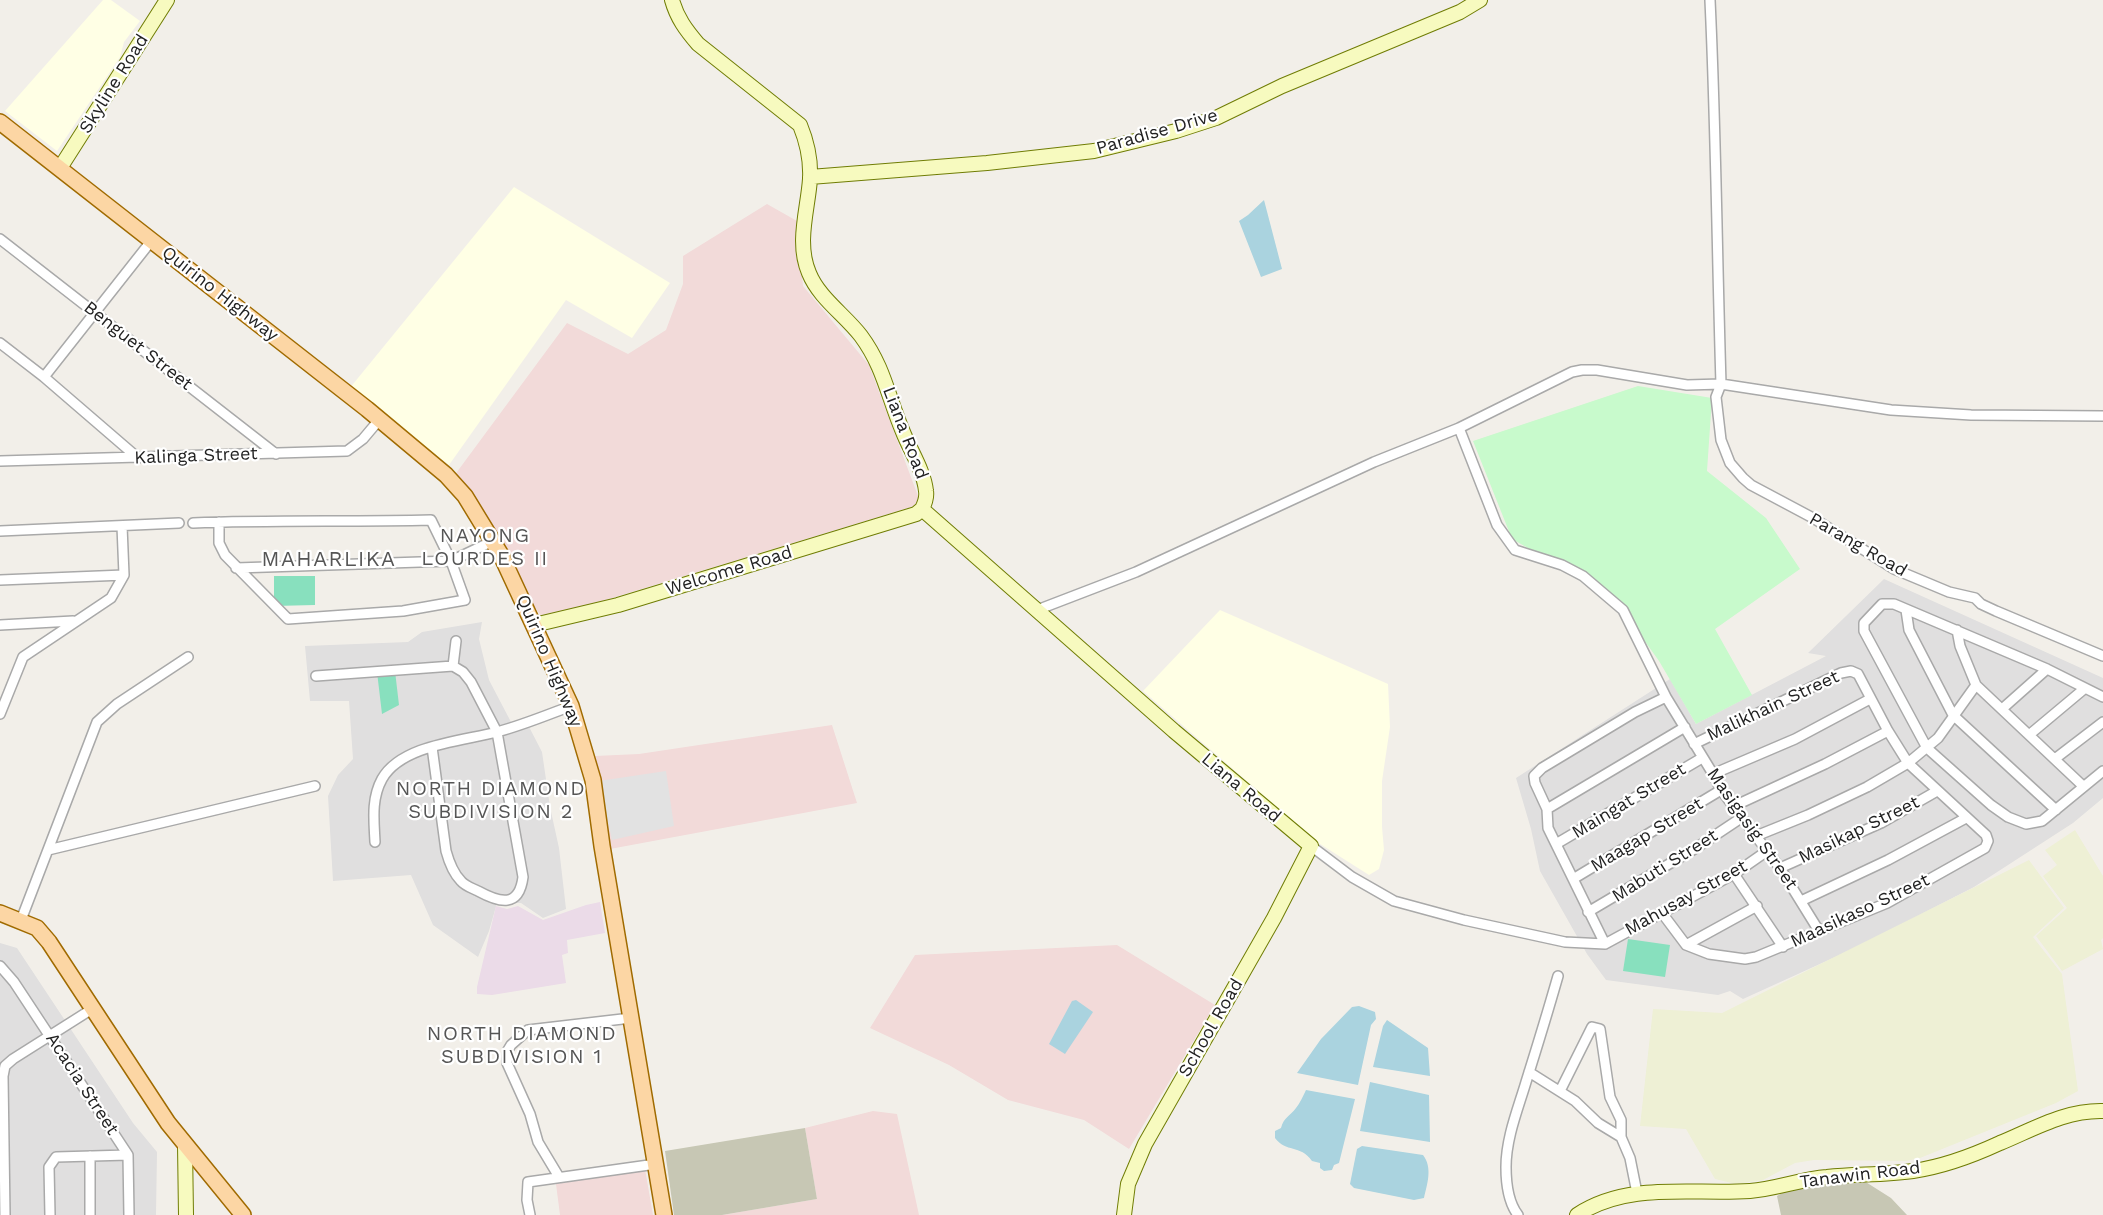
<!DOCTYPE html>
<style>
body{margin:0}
canvas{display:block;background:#f2efe9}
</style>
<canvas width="2103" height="1215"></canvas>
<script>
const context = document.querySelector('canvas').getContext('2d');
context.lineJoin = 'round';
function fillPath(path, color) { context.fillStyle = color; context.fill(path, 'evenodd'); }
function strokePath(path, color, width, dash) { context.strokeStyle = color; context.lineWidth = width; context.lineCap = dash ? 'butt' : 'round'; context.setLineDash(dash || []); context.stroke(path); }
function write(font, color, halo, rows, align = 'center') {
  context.font = font + ' "Work Sans",sans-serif'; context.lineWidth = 4.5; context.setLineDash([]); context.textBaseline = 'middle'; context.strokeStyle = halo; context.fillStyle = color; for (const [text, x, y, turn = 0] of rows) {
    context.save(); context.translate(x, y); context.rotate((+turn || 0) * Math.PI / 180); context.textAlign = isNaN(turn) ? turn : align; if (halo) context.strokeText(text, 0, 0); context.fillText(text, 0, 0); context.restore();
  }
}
fillPath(new Path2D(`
 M1884,579L2103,678V798L2073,823L1974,887L1855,948L1743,999L1730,991L1718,995L1606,980L1587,954L1540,871L1531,829L1516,778L1670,679L1696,724L1826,656L1808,653Z
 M482,622L479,639L489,680L511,722L526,721L542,752L550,807L559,848L566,909L543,918L521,903H497L489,931L478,957L433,925L411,875L333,881L328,796L338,775L353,759L349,701H310L305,646L408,642L422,632Z
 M0,943L17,948L133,1123L157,1152L156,1215H0Z`), '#e0dfdf');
fillPath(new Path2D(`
 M767,204L797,221L803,286L869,365L921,504L543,619L451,480L567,323L628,354L666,330L683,284V256Z
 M832,725L857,803L610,849L595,756L639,754Z
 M1117,945L1215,1005L1129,1149L1084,1120L1008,1100L949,1065L870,1028L915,955Z
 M873,1111L897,1114L919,1215H722L817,1199L805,1128Z
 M645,1169L653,1215H560L556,1184Z`), '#f2dad9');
fillPath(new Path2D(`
 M600,902L605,933L567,940L568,953L562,955L566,983L492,995L477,994V987L496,906L507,909L518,906L543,920L586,905Z`), '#ebdbe8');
fillPath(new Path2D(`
 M103,0H111L140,21L124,42L120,57L57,151L5,111Z
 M514,187L670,283L632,338L566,300L449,465L349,389Z
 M1220,610L1388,684L1390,727L1382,781V827L1384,850L1379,869L1369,875L1317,842L1143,691Z`), '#ffffe5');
fillPath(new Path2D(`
 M805,1128L817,1199L722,1215H674L665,1151Z
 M1861,1179L1891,1198L1907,1215H1781L1777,1196L1800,1183Z`), '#c7c7b4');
fillPath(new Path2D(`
 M2075,830L2103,876V938L2101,940L2103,949L2062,971L2036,936L2067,908L2043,876L2057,865L2045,850Z
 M2029,860L2064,908L2033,937L2062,974L2078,1091L2056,1103L1920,1158L1906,1161L1814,1160L1795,1163L1763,1180L1736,1184L1715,1179L1686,1129L1640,1126L1653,1009L1722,1013Z`), '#eef0d5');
fillPath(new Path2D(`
 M1638,386L1712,398L1707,471L1766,518L1800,569L1715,629L1752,695L1696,724L1659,661L1626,615L1595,580L1573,567L1542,556L1512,539L1473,441Z`), '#c8facc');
fillPath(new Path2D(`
 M274,576H315V605L274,606Z
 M395,671L399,705L382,714L377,672Z
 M1628,939L1670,945L1665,977L1623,971Z`), '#88e0be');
fillPath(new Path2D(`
 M666,771L674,826L612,840L599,781Z`), '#e2e2e2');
fillPath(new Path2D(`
 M1264,200L1282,269L1261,277L1239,221L1248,215Z
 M1076,1000L1093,1012L1065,1054L1049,1044L1072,1001Z
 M1359,1006L1375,1012L1376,1019L1371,1025L1358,1085L1297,1073L1321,1039L1352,1007Z
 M1387,1020L1428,1048L1430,1076L1373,1067L1383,1026Z
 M1370,1082L1429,1095L1430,1142L1360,1131Z
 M1306,1090L1355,1099L1339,1163L1334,1165L1332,1170L1324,1171L1320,1168V1163L1312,1161C1300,1144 1286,1153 1275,1138V1131L1281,1128C1284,1117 1290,1116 1296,1108C1300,1103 1303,1096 1306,1090Z
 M1362,1146L1423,1155C1433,1168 1427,1184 1424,1198L1414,1200L1354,1188L1350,1184L1357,1149Z`), '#aad3df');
const street = new Path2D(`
 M1710,0C1716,128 1717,256 1721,384L1716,397L1721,440L1730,463L1743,478L1751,485L1813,518L1894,569L1949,592L1975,598L1981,604L1996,611L2103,656
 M0,239L276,454
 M0,343L44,377L138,458
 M44,377L152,240
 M1459,428L1497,525L1515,550L1562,565L1583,576L1623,610L1666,697L1713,774L1721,790L1780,868L1819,931
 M0,461L347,451L363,439L379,420
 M193,523C272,520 352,522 431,520L451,561L465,600L403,611L288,619L225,555L219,543V522
 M0,531L179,523
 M236,568L451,561L493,541
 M0,580L124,575
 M1037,610L1136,572L1374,462L1459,428L1572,372L1582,370H1597L1687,385L1721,384L1891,410L1971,415L2103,416
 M1906,610L1909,630L1953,715L2056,810
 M0,625L73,621
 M1957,630L1960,646L1976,685L2083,786
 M453,666L456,641
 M316,676L453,666L463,672L471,682L497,732L523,877C519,908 500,903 478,891C472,888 465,886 461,881C453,873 449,862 446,851L432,747
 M2103,697L2047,669L1894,604H1882L1864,623V631L1927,748L1991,805L2008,817L2026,824L2042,821L2103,771
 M2002,709L2047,669
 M0,714L23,657L111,598L124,575L122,526
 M2029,735L2084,689
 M2056,758L2103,722
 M1713,774L1795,739L1870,699
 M1732,807L1825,764L1888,731
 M1547,809L1685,727
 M1756,836L1808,815L1867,787L1908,763L1938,738L1976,685
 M375,842C374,821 371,799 382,779C401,745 462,741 497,732C523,725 547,715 571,706
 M1556,844L1702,758
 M1311,846L1352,877L1394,901L1464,920L1565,942L1605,944
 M48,850L315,786
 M1780,868L1881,823L1937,791
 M1734,874L1783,947
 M1573,879L1721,790
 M1801,901L1888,860L1966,818
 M1588,912L1696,848L1741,818
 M1662,913L1686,945L1709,954L1745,959L1756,957L1887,903L1985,848L1988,841L1986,835L1908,763L1888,731L1858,674L1851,671L1841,673L1694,744
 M21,920L97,722L117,704L188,657
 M1605,944L1548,828L1547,809L1535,783L1534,776L1542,768L1635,712L1666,697
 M1605,944L1734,874L1767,851
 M1686,945L1757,906
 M0,966L14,982L128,1155L129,1215
 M1529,1072L1575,1101L1598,1123L1621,1137
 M1560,1091L1592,1027L1600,1029L1610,1097L1621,1120V1137L1630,1158L1637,1193
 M559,1177L538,1142L530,1114L507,1063L508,1050L511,1045L528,1030L631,1018
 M5,1215L3,1076L5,1066L13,1059L92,1009
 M50,1215L49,1167L56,1157L128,1155
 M90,1215V1156
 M530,1215L527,1200L528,1182L656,1164
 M1518,1215C1508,1202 1506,1183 1506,1167C1506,1138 1518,1109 1526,1082C1537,1047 1548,1011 1558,976`);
const secondary = new Path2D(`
 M672,0C677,18 686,30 698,44L800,125C807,142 811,160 810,179C808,209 796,243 809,273C819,298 845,315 861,336C884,367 888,397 903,432C910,450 924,471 926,491C927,497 925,503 922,509
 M60,168L167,0
 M810,177L987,163L1094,151L1176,131L1216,118L1282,86L1460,12L1480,0
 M922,509L1174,731L1311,846L1274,918L1145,1144L1128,1184L1124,1215
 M534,625L618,605L916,514L922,509
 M185,1145L186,1215
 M1577,1215C1629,1181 1692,1195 1750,1191C1776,1189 1801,1179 1827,1177C1855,1174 1884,1175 1913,1171C1941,1167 1974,1155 2000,1143C2034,1129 2065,1110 2103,1111`);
const primary = new Path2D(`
 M0,122L367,409L446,475L465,496L501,555L571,706L593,780L602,846L664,1215
 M0,913L37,928L49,942L168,1123L243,1215`);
strokePath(street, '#a9a9a9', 12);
strokePath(secondary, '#707d05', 16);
strokePath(primary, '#a06b00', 18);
strokePath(street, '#fff', 9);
strokePath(secondary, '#f7fabf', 14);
strokePath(primary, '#fcd6a4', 15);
write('18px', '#222', '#fff', [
 ["Skyline Road",114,84,-58],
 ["Paradise Drive",1157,132,-16],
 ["Quirino Highway",220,294,38],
 ["Benguet Street",138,346,38],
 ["Liana Road",905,433,69],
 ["Kalinga Street",196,456,-2],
 ["Parang Road",1858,545,30],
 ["Welcome Road",729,571,-17],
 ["Quirino Highway",549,661,67],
 ["Malikhain Street",1773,706,-25],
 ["Liana Road",1241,788,40],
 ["Maingat Street",1629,801,-31],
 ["Masigasig Street",1752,829,55],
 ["Masikap Street",1859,830,-26],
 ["Maagap Street",1647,835,-31],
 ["Mabuti Street",1665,866,-32],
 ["Mahusay Street",1686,898,-29],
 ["Maasikaso Street",1860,911,-25],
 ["School Road",1211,1028,-60],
 ["Acacia Street",82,1084,57],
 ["Tanawin Road",1860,1175,-7]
]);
context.letterSpacing = '1.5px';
write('20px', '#555', '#fff', [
 ["NAYONG",485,536],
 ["LOURDES II",485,559],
 ["NORTH DIAMOND",491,789],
 ["SUBDIVISION 2",491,812],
 ["NORTH DIAMOND",522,1034],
 ["SUBDIVISION 1",522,1057]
]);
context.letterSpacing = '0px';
context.letterSpacing = '1.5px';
write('21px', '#555', '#fff', [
 ["MAHARLIKA",329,560]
]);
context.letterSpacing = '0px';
</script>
